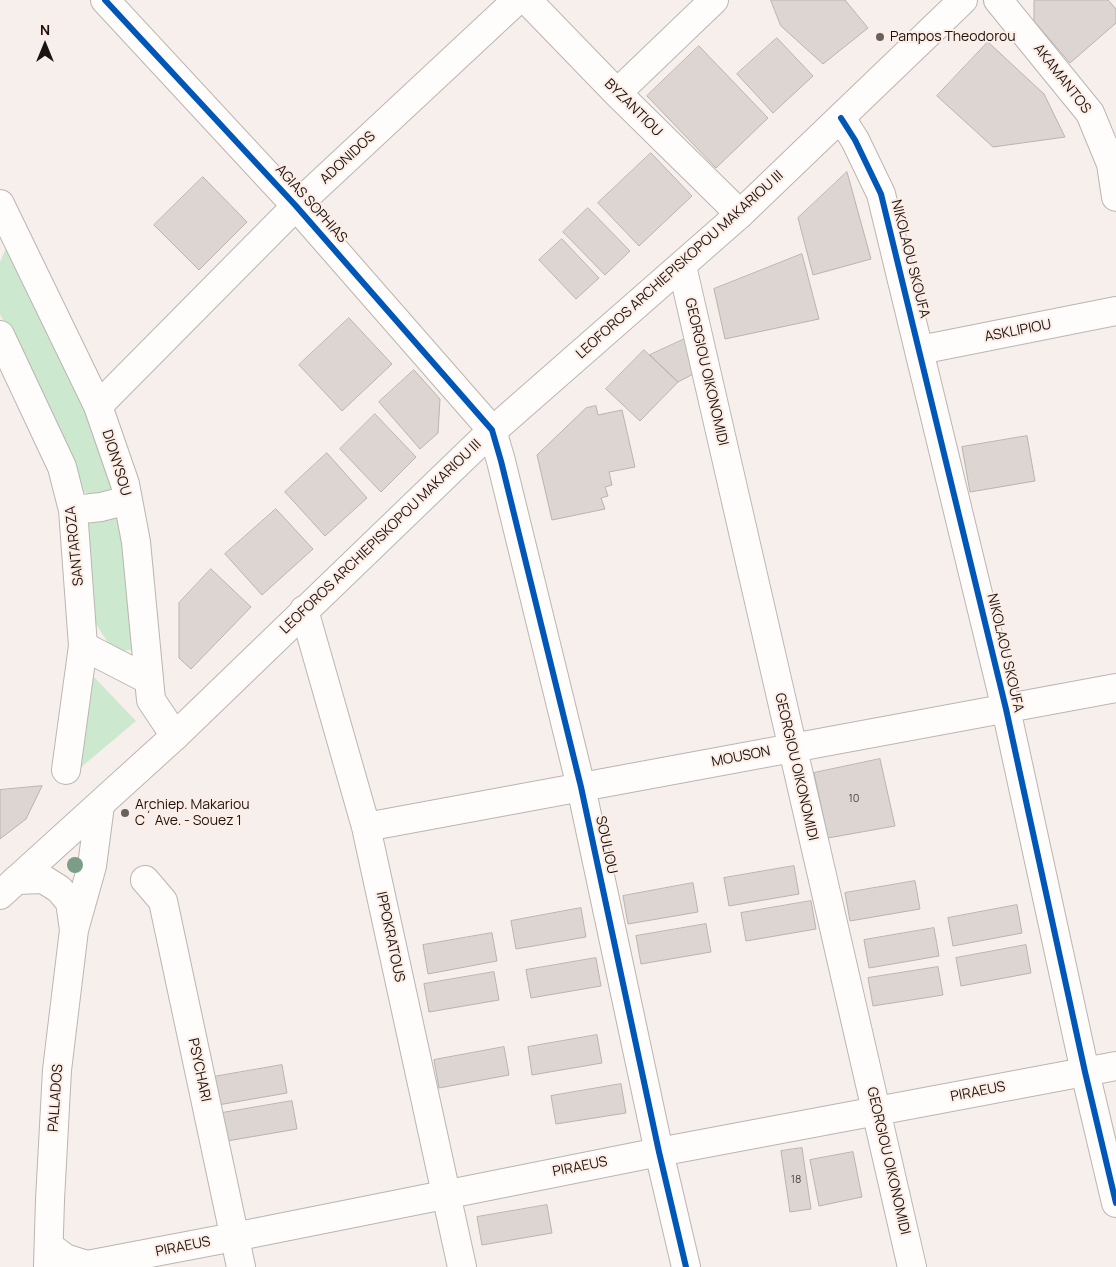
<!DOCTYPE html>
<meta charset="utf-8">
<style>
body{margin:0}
#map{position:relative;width:1116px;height:1267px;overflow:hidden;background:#f7efeb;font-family:Manrope,sans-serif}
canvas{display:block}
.north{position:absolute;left:20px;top:20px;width:50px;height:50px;-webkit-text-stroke:4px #fdede5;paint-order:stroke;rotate:0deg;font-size:14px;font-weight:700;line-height:20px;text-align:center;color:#191411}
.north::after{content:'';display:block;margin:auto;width:18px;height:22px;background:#191411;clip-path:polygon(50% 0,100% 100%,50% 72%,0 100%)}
</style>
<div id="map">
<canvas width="1116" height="1267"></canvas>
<div class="north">N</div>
</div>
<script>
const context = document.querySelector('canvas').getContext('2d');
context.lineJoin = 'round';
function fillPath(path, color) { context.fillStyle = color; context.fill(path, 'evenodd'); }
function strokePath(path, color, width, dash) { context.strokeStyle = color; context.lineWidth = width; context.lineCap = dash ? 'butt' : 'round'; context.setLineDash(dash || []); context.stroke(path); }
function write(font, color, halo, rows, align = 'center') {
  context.font = font + ' Manrope,sans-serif'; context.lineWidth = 4; context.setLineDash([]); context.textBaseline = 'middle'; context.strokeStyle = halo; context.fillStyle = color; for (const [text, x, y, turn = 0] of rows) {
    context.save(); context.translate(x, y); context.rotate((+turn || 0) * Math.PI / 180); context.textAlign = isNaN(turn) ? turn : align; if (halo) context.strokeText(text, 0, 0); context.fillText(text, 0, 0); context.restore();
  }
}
fillPath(new Path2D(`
 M6,248L17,255L118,481L113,493L97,495L80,491L75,470L0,314V262Z
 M101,515L117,517L128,542L138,649L114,652L92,618L87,521Z
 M93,676L136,721L73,774Z`), '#cce8ce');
const building = new Path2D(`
 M771,0H845L868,28L823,64L781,26Z
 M1035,0H1108L1116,9V23L1070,63L1034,21V1Z
 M777,38L813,76L773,113L737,74Z
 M988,42L1044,94L1065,137L993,147L937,96Z
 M699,46L768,118L716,168L647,96Z
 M651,153L692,196L639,246L598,203Z
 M847,172L871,259L813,275L798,218Z
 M203,177L247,222L199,270L154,225Z
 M588,208L630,251L605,275L563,232Z
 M562,239L599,278L576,299L539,260Z
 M802,254L819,319L725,339L714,289Z
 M349,318L392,364L342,411L299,365Z
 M689,337L699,371L678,382L650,355Z
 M644,350L678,382L640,421L606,389Z
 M414,370L440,399L438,433L420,449L379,402Z
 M596,406L598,415L622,410L635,467L609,472L612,485L605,487L608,496L601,498L605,509L552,520L537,455L586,408Z
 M375,414L416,457L381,492L340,449Z
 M1027,436L1035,481L970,492L962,447Z
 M327,453L367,498L325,536L285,492Z
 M276,509L313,549L262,595L225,554Z
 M211,569L251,607L191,669L179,658V603Z
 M880,759L895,826L828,838L814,773Z
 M42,786L26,819L0,839V790Z
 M794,866L799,894L729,906L724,878Z
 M915,881L920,909L850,921L845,893Z
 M693,883L698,912L628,924L623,896Z
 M811,901L816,929L746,941L741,913Z
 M1017,905L1022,933L953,946L948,918Z
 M581,908L586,937L516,949L511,921Z
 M706,924L711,952L641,964L636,936Z
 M934,928L939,956L869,968L864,940Z
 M492,933L497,961L428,974L423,945Z
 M1026,945L1031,973L961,986L956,958Z
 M596,958L601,986L531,998L526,970Z
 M938,967L943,995L873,1006L868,978Z
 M494,972L499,1000L429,1012L424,984Z
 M597,1035L602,1063L532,1075L528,1047Z
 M504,1047L509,1075L439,1088L434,1060Z
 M282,1065L287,1093L218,1105L213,1077Z
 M621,1084L626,1113L556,1124L551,1096Z
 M292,1101L297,1129L227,1141L222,1113Z
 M802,1148L811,1209L790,1212L781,1151Z
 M853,1152L862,1197L819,1206L810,1160Z
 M547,1205L552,1233L482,1245L477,1217Z`);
fillPath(building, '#dcd5d2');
strokePath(building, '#b9b3b0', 1);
const minor = new Path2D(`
 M105,0L296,206L492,430L501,461L581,787L659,1152L686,1267
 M527,0L617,93L740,214
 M998,0L1090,113L1111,164L1116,197
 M617,93L714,0
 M841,118L855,140L881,194L1006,709L1085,1072L1116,1203
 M0,204L98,406L125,484L136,542L151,700L175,736
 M682,266L912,1267
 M0,335L62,467L73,510L83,646L66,770
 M920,350L1116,311
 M98,406L296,206L517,0
 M73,510L101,507L128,500
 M304,610L366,827L462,1267
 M83,646L147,679
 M366,827L1116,688
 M16,880L43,879L59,889L70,902L74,930
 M145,880L163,901L241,1267
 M49,1246L65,1258L87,1265L234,1237L659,1152L1116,1066
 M48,1266L50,1200L57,1070L74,930L92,866L100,805`);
const major = new Path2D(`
 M0,895L175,736L481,441L740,214L963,0`);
strokePath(minor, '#bbb5b1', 30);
strokePath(major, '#bbb5b1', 30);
strokePath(minor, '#fefdfc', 28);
strokePath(major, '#fefdfc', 28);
strokePath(new Path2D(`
 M105,0L296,206L492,430L501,461L581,787L659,1152L686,1267
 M841,118L855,140L881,194L1006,709L1085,1072L1116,1203`), '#0057b8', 6);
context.fillStyle = '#7d9e86';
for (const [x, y] of [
 [75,865]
]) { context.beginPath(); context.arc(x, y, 8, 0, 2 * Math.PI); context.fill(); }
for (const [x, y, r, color] of [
 [880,37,5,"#67615d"],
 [125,813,5,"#67615d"]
]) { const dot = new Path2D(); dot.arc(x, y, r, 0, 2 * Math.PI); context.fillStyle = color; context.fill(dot); strokePath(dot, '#fdede5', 2); }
write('11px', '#4c4643', null, [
 ["10",854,799],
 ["18",796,1180]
]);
write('14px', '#191411', '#fdede5', [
 ["Pampos Theodorou",890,37],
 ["Archiep. Makariou",135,805],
 ["C´ Ave. - Souez 1",135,821]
], 'left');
write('14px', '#191411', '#fdede5', [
 ["AKAMANTOS",1062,79,52],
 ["BYZANTIOU",633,108,45],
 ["ADONIDOS",348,158,-43],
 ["AGIAS SOPHIAS",311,204,48],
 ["NIKOLAOU SKOUFA",910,259,76],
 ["LEOFOROS ARCHIEPISKOPOU MAKARIOU III",680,265,-42],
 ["ASKLIPIOU",1018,331,-11],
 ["GEORGIOU OIKONOMIDI",706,372,77],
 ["DIONYSOU",116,463,73],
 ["LEOFOROS ARCHIEPISKOPOU MAKARIOU III",381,537,-44],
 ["SANTAROZA",75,546,-96],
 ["NIKOLAOU SKOUFA",1005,653,77],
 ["MOUSON",741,757,-11],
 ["GEORGIOU OIKONOMIDI",796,767,77],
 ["SOULIOU",606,845,78],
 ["IPPOKRATOUS",390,937,78],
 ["PSYCHARI",199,1070,78],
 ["PIRAEUS",978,1092,-11],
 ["PALLADOS",56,1098,-86],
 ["GEORGIOU OIKONOMIDI",888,1161,77],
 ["PIRAEUS",580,1167,-11],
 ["PIRAEUS",183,1247,-11]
]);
</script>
